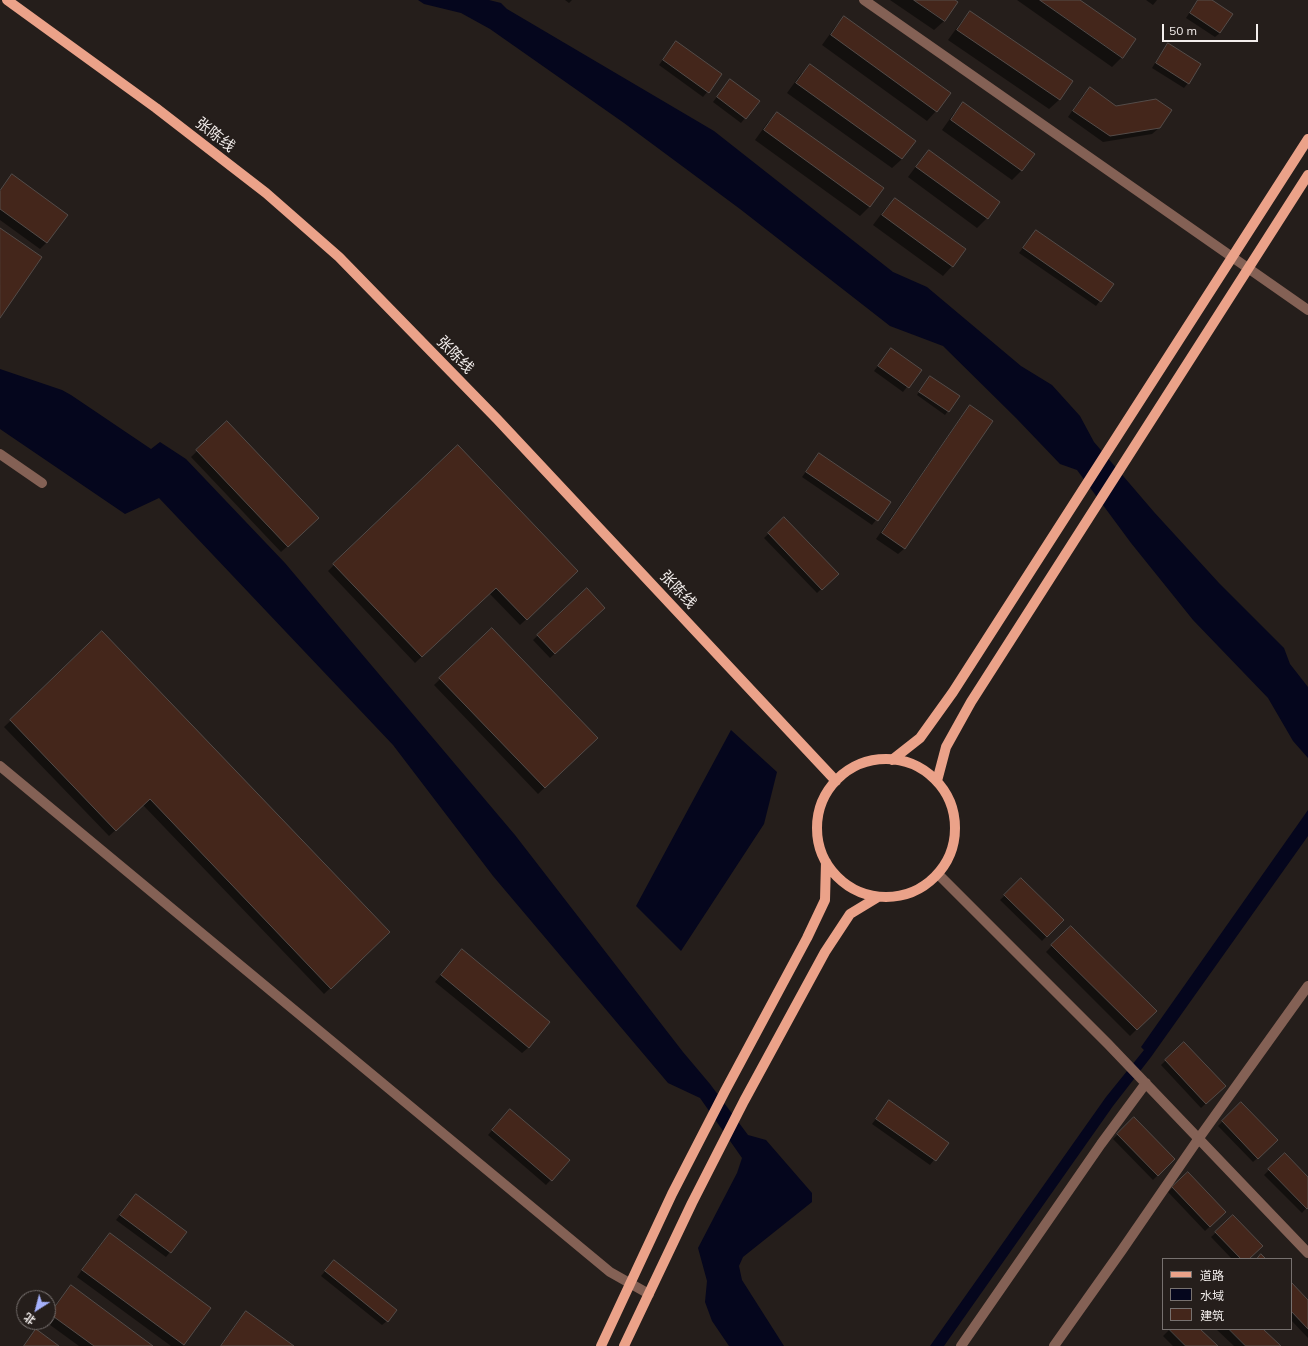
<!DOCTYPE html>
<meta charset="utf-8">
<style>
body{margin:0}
#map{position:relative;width:1308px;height:1346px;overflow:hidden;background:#251e1b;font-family:Mulish,"Noto Sans SC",sans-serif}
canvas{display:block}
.legend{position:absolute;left:1162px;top:1258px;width:130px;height:72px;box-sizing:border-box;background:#251e1b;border:1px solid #77716f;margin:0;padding:5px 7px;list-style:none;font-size:12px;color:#f3eeec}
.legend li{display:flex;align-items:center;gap:8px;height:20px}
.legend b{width:20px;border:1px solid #77716f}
.north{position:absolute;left:16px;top:1290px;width:40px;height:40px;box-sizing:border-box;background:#251e1b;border:1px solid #77716f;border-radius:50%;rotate:216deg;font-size:11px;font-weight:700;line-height:16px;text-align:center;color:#f3eeec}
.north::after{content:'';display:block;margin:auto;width:14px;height:18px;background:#a5b1fc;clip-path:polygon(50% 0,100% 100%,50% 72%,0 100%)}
.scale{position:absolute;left:1162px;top:24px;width:96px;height:18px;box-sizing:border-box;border:2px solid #f3eeec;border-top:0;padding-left:5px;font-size:12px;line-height:14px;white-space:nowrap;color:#f3eeec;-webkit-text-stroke:3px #251e1b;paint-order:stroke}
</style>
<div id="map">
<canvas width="1308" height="1346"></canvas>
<ul class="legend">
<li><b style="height:5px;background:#eba289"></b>道路</li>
<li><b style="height:11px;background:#05061d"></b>水域</li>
<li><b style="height:11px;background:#44261b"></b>建筑</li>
</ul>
<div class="north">北</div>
<div class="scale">50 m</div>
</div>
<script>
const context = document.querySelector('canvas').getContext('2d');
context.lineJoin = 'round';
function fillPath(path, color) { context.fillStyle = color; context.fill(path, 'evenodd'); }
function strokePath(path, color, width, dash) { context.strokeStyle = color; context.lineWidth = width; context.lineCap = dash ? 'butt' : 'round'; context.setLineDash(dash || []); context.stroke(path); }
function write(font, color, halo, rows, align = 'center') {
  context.font = font + ' Mulish,"Noto Sans SC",sans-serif'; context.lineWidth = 3.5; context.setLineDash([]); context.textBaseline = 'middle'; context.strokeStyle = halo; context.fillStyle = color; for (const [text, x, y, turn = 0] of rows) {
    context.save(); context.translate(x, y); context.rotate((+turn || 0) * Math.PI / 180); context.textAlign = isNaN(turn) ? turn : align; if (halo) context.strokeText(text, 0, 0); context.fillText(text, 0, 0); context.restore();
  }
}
fillPath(new Path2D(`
 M418,0H489L501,3L507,9L714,131L893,272L927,287L1021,366L1052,385L1080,416L1094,442L1154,512L1219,583L1284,648L1290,664L1308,687V758L1293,741L1268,698L1193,620L1131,543L1077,470L1060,464L1016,418L943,346L890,326L740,209L624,123L490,29L461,13L424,4Z
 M0,369L62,390L71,395L151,449L160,442L186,459L285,563L515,835L683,1052L710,1084L748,1135L766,1140L812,1193V1202L743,1257L739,1266L742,1280L784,1346H729L712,1321L705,1302L707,1281L698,1248L737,1173L742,1158L700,1098L668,1083L493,876L393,745L159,498L125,514L0,429Z
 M731,730L777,772L764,824L681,951L636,906Z
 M1308,810V836L1151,1057L1113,1106L944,1346H930L1106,1097L1144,1050L1141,1047Z`), '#05061d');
fillPath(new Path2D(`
 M565,0H572L569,3Z
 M890,0H953L957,2L944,21L934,30Z
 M1017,0H1078L1122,57L1112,67Z
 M1146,0H1157L1153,5Z
 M1198,0H1210L1220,33L1215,37L1186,18Z
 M970,12L1071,82L1059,100L1049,109L948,40L961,22Z
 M844,17L936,111L927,121L822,45L835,27Z
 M676,42L721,75L703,97L659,65Z
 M1168,45L1188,83L1184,88L1152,68L1164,49Z
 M810,65L902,159L892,168L787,93L800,75Z
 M726,85L745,118L741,123L713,102Z
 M1090,88L1116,107L1159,128L1152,134L1103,142L1068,117L1083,95Z
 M964,104L1033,154L1021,171L1012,180L942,130L954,113Z
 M778,113L870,206L860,216L755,140L768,122Z
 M929,151L999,202L987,218L977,228L908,177L920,161Z
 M12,176L47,242L40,249L0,220V190Z
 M895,199L952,266L943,276L873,225L885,209Z
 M1036,231L1112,285L1096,306L1019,253Z
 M891,349L920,370L903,392L874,371Z
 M927,380L959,396L945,415L917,395Z
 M970,406L905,548L898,554L876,539L964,413Z
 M227,422L318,518L281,552L191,457Z
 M819,454L889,503L872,525L802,477Z
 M784,519L837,574L817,593L764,538Z
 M334,565L570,578L520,625L489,593L415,663L328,571Z
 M587,590L603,608L550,658L533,640Z
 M492,629L596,738L538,794L434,685Z
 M102,633L389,932L324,994L143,805L109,836L4,727Z
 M1021,880L1062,920L1042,941L1000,900Z
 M1070,927L1155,1011L1130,1036L1046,952Z
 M456,957L529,1047L522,1053L435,982Z
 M1184,1043L1224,1086L1201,1108L1161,1065Z
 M889,1102L947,1143L930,1165L872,1124Z
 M1241,1103L1277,1140L1253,1162L1218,1126Z
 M506,1115L569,1160L546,1185L488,1135Z
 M1134,1119L1174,1159L1153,1180L1113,1139Z
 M1285,1154L1308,1178V1206L1302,1213L1264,1175Z
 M1188,1174L1225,1212L1205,1231L1168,1192Z
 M136,1195L186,1232L166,1257L116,1220Z
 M1233,1217L1248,1259H1232L1211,1237Z
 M110,1235L184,1345L182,1346H171L77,1277L103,1241Z
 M334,1261L387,1321L382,1325L321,1276Z
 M1291,1284L1308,1301V1338L1291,1320Z
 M71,1287L152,1346H79L46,1322H48V1316Z
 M247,1312L292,1346H220L240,1319Z
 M1170,1329H1199L1216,1346H1173L1163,1336Z
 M1216,1329H1262L1280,1346H1234Z
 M36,1330L57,1346H23Z`), '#0007');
const building = new Path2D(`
 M914,0H955L958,2L945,21Z
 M1040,0H1080L1136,39L1123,58Z
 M1198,0H1212L1233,14L1220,33L1190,13Z
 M970,11L1073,81L1060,100L957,30Z
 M844,16L951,93L937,112L831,35Z
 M676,41L722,74L709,93L663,60Z
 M1168,43L1201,64L1189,84L1156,63Z
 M810,64L916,141L902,159L796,83Z
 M730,79L760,101L746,119L717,97Z
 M1090,87L1116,106L1156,99L1172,110L1160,128L1110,136L1073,111Z
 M963,102L1035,154L1022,171L951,120Z
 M777,112L884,188L870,207L764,130Z
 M929,150L1000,202L988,219L916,167Z
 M12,174L68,215L47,243L0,209V191Z
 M895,198L966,249L953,267L882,215Z
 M0,228L42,257L0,318Z
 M1036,230L1114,284L1101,302L1023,248Z
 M891,348L922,370L909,388L878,366Z
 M930,376L960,396L949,412L919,392Z
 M970,405L993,421L905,549L882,533Z
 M227,421L319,518L288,547L196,450Z
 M458,445L578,571L527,620L496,588L422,657L333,564Z
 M819,453L891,502L878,521L806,472Z
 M784,517L839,574L822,590L768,533Z
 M587,588L605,608L555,654L537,635Z
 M492,628L598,738L545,788L439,678Z
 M102,631L390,932L331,989L150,799L116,831L10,720Z
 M1021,878L1064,920L1047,937L1004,895Z
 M1071,926L1157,1011L1137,1030L1051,945Z
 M462,949L550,1022L529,1048L441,975Z
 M1184,1042L1226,1086L1206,1104L1165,1060Z
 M889,1100L949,1143L936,1161L876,1119Z
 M1241,1102L1278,1140L1258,1159L1222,1121Z
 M510,1109L570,1160L552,1181L492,1130Z
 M1134,1117L1175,1159L1158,1176L1117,1134Z
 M1285,1153L1308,1177V1208L1307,1209L1268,1169Z
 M1188,1172L1226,1212L1210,1227L1172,1187Z
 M136,1194L187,1232L171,1253L120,1215Z
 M1233,1215L1263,1246L1249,1259H1241L1215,1232Z
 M110,1233L211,1308L184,1345L82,1270Z
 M1261,1254L1266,1259H1257Z
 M334,1260L397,1310L388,1322L325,1271Z
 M1291,1282L1308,1300V1329L1291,1311Z
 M71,1285L153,1346H94L50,1314Z
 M246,1311L294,1346H221Z
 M36,1329L59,1346H24Z
 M1169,1329H1200L1218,1346H1186Z
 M1229,1329H1263L1281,1346H1246Z`);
fillPath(building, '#44261b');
strokePath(building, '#544c49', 1);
strokePath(new Path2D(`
 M864,0L1308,310
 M0,454L42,483
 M0,766L610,1272L649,1294
 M938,874L1108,1044L1308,1253
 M961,1346L1101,1144L1146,1083
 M1054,1346L1122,1250L1199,1138L1308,986`), '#846155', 10);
strokePath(new Path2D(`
 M7,0L156,108L266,193L339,257L497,419L836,781
 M817 828a69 69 0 1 1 138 0a69 69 0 1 1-138 0Z
 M892,760L920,738L953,692L1308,139
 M937,781L946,747L971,702L1308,175
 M601,1346L672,1194L725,1091L807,938L825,900L826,862
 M624,1346L692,1203L744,1101L825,952L850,914L878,897`), '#eba289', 10);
write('15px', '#f3eeec', '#251e1b', [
 ["张陈线",215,135,38],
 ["张陈线",455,355,46],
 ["张陈线",678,590,47]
]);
</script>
